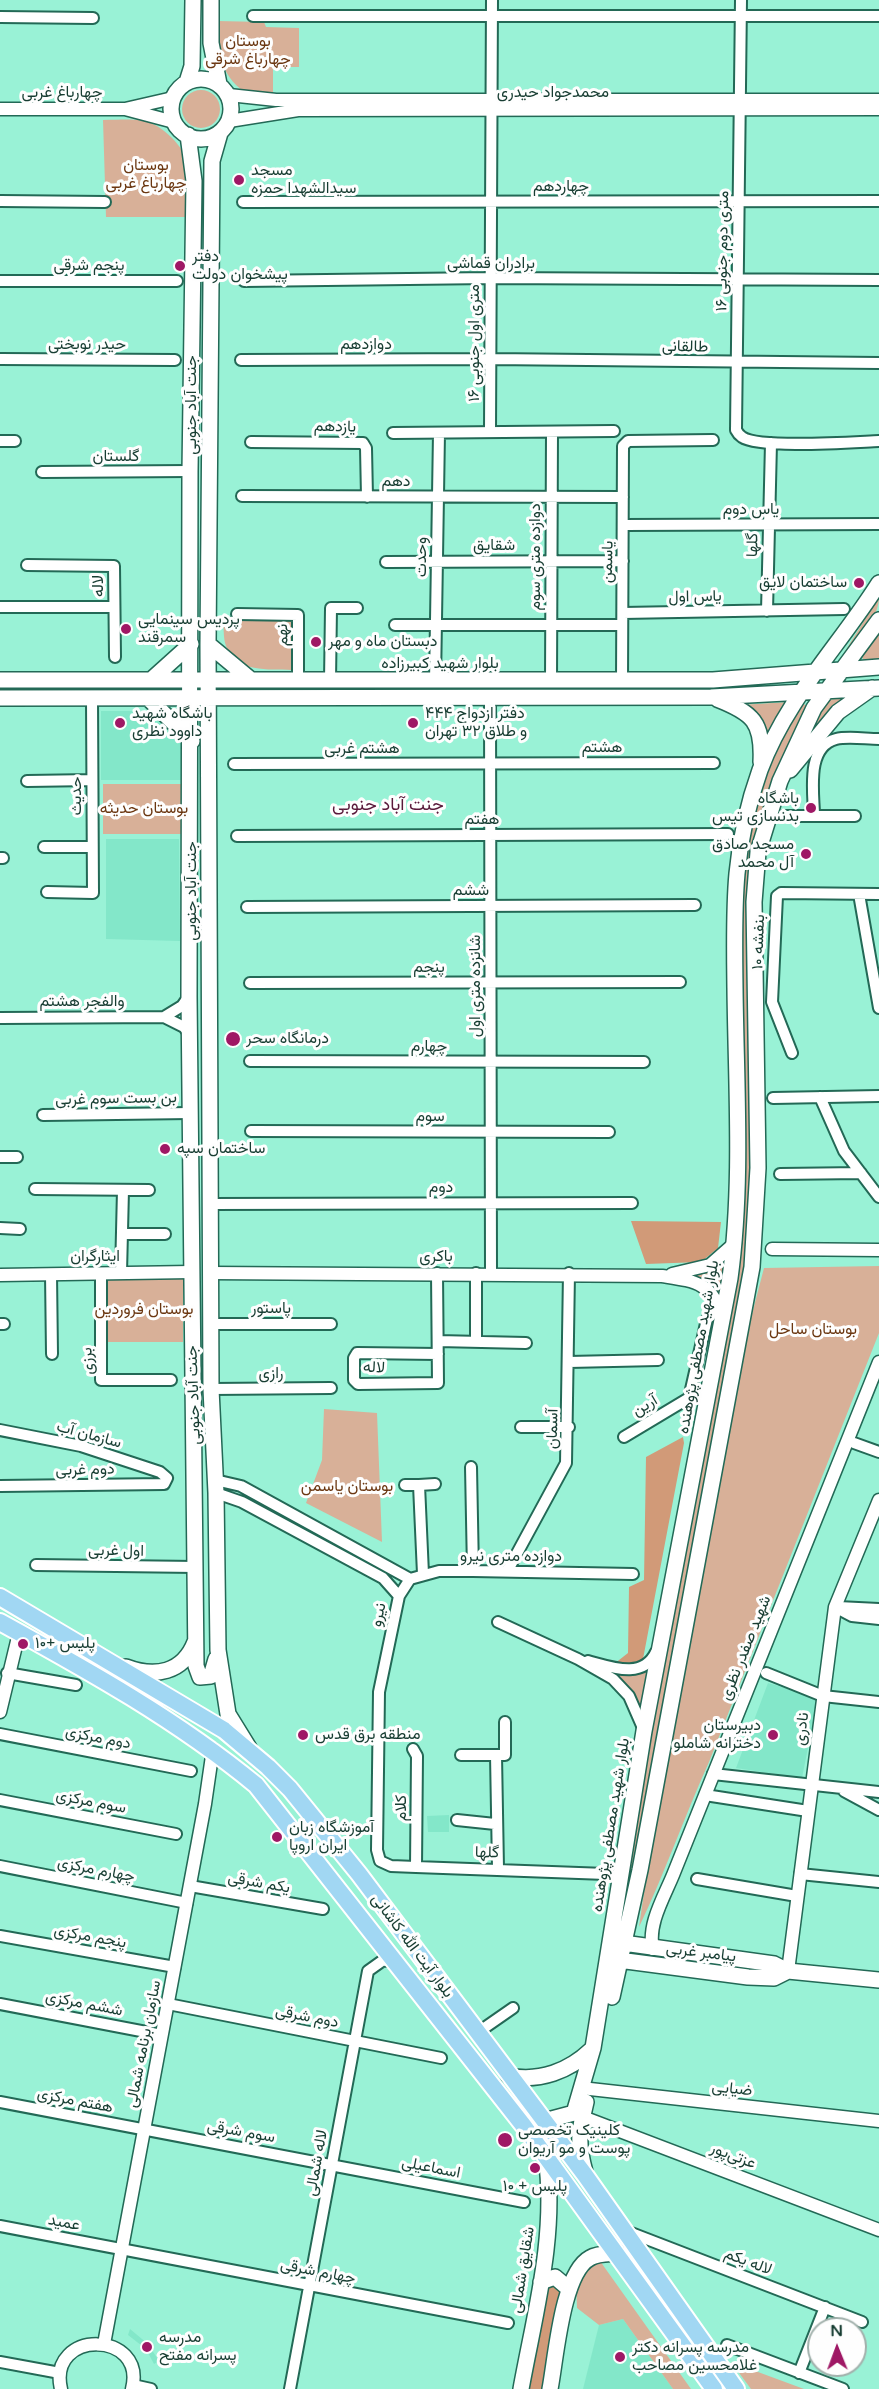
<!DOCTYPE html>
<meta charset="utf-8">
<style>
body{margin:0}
#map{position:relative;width:879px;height:2389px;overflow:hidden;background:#99f2d6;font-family:"Varela Round",sans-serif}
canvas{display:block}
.north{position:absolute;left:807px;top:2317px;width:60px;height:60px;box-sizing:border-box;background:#fefefe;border:2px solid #a2b1ac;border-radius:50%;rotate:359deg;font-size:16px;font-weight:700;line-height:24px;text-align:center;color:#173d32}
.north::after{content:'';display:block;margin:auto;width:21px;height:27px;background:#9f1865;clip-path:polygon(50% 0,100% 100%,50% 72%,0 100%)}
</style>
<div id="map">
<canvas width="879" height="2389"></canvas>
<div class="north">N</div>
</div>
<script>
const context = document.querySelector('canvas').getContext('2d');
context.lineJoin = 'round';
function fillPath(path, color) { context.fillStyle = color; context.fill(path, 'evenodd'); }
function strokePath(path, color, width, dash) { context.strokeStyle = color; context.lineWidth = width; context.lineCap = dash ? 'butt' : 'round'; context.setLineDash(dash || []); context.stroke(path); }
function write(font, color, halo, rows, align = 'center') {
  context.font = font + ' "Varela Round",Vazirmatn,sans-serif'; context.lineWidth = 6; context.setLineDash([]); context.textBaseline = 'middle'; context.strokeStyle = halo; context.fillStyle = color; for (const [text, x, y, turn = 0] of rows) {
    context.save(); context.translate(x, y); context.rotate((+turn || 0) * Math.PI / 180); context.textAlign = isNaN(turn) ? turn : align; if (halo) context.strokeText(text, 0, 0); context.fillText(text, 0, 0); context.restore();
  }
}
fillPath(new Path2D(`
 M101,711H151L184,743V780H101Z
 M106,839H179L180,941L106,939Z
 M768,1683L818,1697L802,1778L736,1768Z
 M449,1815V1832H428L427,1816Z
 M623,2319L673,2389H583L599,2325Z
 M130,2329L148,2344L159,2361L154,2364L146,2349L128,2335Z`), '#83e7c9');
fillPath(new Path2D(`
 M217,21L264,22L266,27L299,28V67H273V98C265,96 252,96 245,92C219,75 218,48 217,21Z
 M182 109a19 19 0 1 1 38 0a19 19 0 1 1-38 0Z
 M103,120C135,120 150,115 174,140C180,147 184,152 187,160L188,217H106Z
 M879,597C879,618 857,641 845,657L842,656Z
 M223,618L292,619V670C268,669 237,673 226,646C223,638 224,626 223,618Z
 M879,631V659H863L862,657Z
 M856,696L806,737L828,700Z
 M789,702L764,754L739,705Z
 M802,703L807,706L757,834L748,1259L625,1914L622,1916L626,1868L740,1259L743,1212L739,894C746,826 767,762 802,703Z
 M103,784H185V834H103Z
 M728,1254L720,1302L684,1274Z
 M879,1266V1333L709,1762C684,1817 665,1873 639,1927L658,1796L740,1360L764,1268Z
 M183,1277V1342H105V1278Z
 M324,1409L377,1413L382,1542L306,1503L322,1460Z
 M591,1665L626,1675L650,1668L642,1713Z
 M600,2261L691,2389H673L623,2319L599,2325L577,2308C576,2279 573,2274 600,2261Z
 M731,2362L804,2389H751Z`), '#d8b098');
fillPath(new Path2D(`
 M631,1221L721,1222L718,1248L701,1262L646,1264Z
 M683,1437L684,1443L643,1659L633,1666L614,1664L628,1653L629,1587L644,1580L646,1457Z
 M553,2281L561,2290L545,2389H525L545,2284Z`), '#d19a78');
const minor = new Path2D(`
 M741,0L736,430C737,432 739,435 742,437C759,449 854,442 879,441
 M253,16H879
 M0,17L93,18
 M0,201L105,202
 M243,202L879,201
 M0,281H177
 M244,281L490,278L879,280
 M0,359L175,360
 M241,360L491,359L879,363
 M490,431L492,0
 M393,433L614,431
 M0,441H15
 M251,442L363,443L366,448L367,497
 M42,472L190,471
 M242,496L623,497
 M624,525L879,524
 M386,562L623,561
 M27,565L114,566L115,657
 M0,607H114
 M767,611L771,443
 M623,613L844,609
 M237,614L298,615V680
 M395,625H622
 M330,681L331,608H357
 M435,682L439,433
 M551,682L552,432
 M622,682L623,446L628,441L713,440
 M490,699L491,1273
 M234,764L714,763
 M27,781L92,780
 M784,816H814
 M855,816H814C814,794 805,747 836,739C848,736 866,739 879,739
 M237,836L728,834
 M44,847H92
 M0,858H3
 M47,892L93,893L92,699
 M859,894L879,1008
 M247,907L695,905
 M250,983L680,982
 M164,1017L182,1006L189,996
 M0,1018L164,1017L184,1027L190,1035
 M792,1053L772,1002L777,896L781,893L879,894
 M250,1061L644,1062
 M820,1097L844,1151L879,1197
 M773,1098L879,1096
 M43,1115L190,1113
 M251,1131L609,1132
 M0,1157H17
 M780,1174L861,1173
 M35,1189L149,1190
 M210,1204L632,1203
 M0,1228L20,1229
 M122,1234H165
 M101,1273V1380H171
 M121,1273L123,1190
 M437,1273L438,1383L358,1384L354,1380V1358L357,1353L438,1354
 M51,1274L52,1354
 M0,1324H4
 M211,1324H331
 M438,1341L526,1343
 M476,1342V1273
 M569,1362L658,1360
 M211,1389L331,1388
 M521,1427H569
 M0,1430L81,1446L160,1472L167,1478L164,1484L0,1486
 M624,1437L689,1398L707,1319L719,1304
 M854,1443L879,1452
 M471,1467L473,1571
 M215,1480L241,1486L410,1579
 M405,1485H419
 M216,1493L242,1502L383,1578L399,1596
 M36,1565L196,1567
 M508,1570L566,1463L569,1273
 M423,1574L419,1485L435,1484
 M835,1607L852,1616L879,1619
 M838,1607L879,1609
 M498,1622L578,1659L613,1679L629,1696L643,1728
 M588,1661C611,1667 643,1680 656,1652
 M7,1673L76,1685
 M766,1673L823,1696L879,1702
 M0,1734L191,1771
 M413,1749L417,1756L416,1867
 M461,1755H505V1722
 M496,1755L498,1868
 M713,1774L879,1792
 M844,1791L879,1810
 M705,1795L808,1811
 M0,1800L176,1834
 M457,1820L495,1824
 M0,1866L187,1903
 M606,1874L416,1867L391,1866L380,1861L377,1850L379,1692L399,1596L410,1579L439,1571H473L633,1574
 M800,1874L879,1882
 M697,1879L797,1896
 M190,1886L323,1909
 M0,1936L175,1967
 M0,2004L162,2035
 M168,2004L441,2058
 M477,2033L513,2008
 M0,2102L524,2202
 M0,2226L508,2323
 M626,2231L862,2322
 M727,2345L843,2389
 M0,2362L60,2373
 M799,2373L825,2307
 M133,2385L151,2389
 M290,2389L368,1971L382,1961L393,1960`);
const tertiary = new Path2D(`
 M229,95L276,100H879
 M0,109H125L174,122
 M125,109L173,98
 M229,121L298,110L879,109
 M772,1249L879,1250
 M210,1273L662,1276C694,1281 713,1282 722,1318
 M672,1274L710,1265L735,1243
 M0,1275L191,1272
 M0,1712L19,1633
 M653,1949C647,1925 664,1897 673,1875L879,1362
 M788,1971L835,1607L879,1500
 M581,2088L879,2121
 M575,2114L879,2230
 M104,2344L205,1804L213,1749
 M61,2389C47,2329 147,2330 132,2389`);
const secondary = new Path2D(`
 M211,0V43L219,84
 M171 109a30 30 0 1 1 60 0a30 30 0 1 1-60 0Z
 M187,82L192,66L193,0
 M220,133L212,161L208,644L211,1389L216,1493L218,1650L228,1714L249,1748
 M188,135L194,181L190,471L189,996L196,1666L200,1677L211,1676L216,1659
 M208,644L250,679
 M0,680H713L879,667
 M151,680L191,644
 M0,698L711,697L879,688
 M149,699L192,741
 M717,699C753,713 763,722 761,762
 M790,770L838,712L872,688
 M126,1667C155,1678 183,1673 195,1642
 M616,1942L774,1964L788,1971L879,1980
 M611,1959L748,1977L774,1978L788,1971
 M612,1997L640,1870L752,1267L758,1168L754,902L758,852L780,781L814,708L879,620
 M509,2076C540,2082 569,2071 591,2050
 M544,2121L574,2113L593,2048L644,1731L730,1278C743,1183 736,1084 735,988C734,907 732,848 760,770C786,699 840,645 879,583
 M585,2172C577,2143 579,2131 586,2102
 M541,2282L555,2277L569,2289
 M521,2389C535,2312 557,2235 546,2156
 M550,2389C556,2358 562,2273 590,2258C598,2253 609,2254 618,2253`);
const primary = new Path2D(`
 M0,1597L224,1730L268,1767L290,1789L359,1874L585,2175L736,2389
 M0,1622C89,1671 177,1720 256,1785L523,2125L714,2389`);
strokePath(minor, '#236956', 14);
strokePath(tertiary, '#236956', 15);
strokePath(secondary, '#236956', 18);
strokePath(primary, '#fff', 20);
strokePath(minor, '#fff', 10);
strokePath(tertiary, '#fff', 12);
strokePath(secondary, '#fff', 15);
strokePath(primary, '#a1d7f3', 16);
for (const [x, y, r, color] of [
 [239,180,6,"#9f1865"],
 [180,266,6,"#9f1865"],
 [859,583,6,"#9f1865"],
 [126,629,6,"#9f1865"],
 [316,642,6,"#9f1865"],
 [120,723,6,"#9f1865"],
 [413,723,6,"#9f1865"],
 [811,808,6,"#9f1865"],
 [806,854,6,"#9f1865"],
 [233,1039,8,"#9f1865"],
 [165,1149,6,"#9f1865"],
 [23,1644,6,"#9f1865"],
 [303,1735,6,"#9f1865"],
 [773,1735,6,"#9f1865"],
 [277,1837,6,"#9f1865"],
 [505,2140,8,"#9f1865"],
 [535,2168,6,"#9f1865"],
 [147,2347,6,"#9f1865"],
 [620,2357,6,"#9f1865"]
]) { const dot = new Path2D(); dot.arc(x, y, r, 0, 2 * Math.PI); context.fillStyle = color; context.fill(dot); strokePath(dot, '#fefefe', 2); }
write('16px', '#6b3711', '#fefefe', [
 ["بوستان",248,42],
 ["چهارباغ شرقی",248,60],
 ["بوستان",146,166],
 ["چهارباغ غربی",146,184],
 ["بوستان حدیثه",144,809],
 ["بوستان فروردین",144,1310],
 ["بوستان ساحل",813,1330],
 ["بوستان یاسمن",347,1487]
]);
write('16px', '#173d32', '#fefefe', [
 ["چهارباغ غربی",62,93],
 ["محمدجواد حیدری",553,93],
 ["چهاردهم",561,187],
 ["۱۶ متری دوم جنوبی",723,251,-89],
 ["برادران قماشی",491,264],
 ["پنجم شرقی",89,266],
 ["۱۶ متری اول جنوبی",475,343,-90],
 ["حیدر نوبختی",87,345],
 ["دوازدهم",366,345],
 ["طالقانی",685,347,1],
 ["جنت آباد جنوبی",192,405,-90],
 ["یازدهم",335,427,1],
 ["گلستان",116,457],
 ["دهم",396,482],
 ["یاس دوم",751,510],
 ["گلها",753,545,-89],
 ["شقایق",494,546],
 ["وحدت",422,557,-90],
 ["دوازده متری سوم",536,557,-90],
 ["یاسمن",608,562,-89],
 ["لاله",99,586,-90],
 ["یاس اول",695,597,-1],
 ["نهم",283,635,-91],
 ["بلوار شهید کبیرزاده",440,664],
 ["هشتم",602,748],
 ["هشتم غربی",362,749],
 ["حدیث",77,796,-90],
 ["هفتم",482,820],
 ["جنت آباد جنوبی",192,891,-90],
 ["ششم",471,891],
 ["بنفشه ۱۰",759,942,-88],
 ["پنجم",429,968],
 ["شانزده متری اول",476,986,-90],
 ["والفجر هشتم",82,1002],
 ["چهارم",429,1047],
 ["بن بست سوم غربی",116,1099,-1],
 ["سوم",430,1117],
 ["دوم",441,1188],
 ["ایثارگران",95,1257],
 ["باکری",436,1257],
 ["پاستور",271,1309],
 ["بلوار شهید مصطفی پژوهنده",699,1347,-80],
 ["برزی",88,1361,-94],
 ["لاله",374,1368,3],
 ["رازی",271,1374],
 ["جنت آباد جنوبی",194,1395,-92],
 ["آرین",645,1406,-31],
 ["آسمان",553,1429,-89],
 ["سازمان آب",89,1435,15],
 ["دوم غربی",85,1470,-1],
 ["اول غربی",116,1551,1],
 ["دوازده متری نیرو",511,1557],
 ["نیرو",379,1615,-78],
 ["شهید صفدر نظری",746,1648,-68],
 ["نادری",802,1729,-83],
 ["دوم مرکزی",98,1738,11],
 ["سوم مرکزی",91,1802,11],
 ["کلام",402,1808,-90],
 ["بلوار شهید مصطفی پژوهنده",611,1825,-81],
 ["گلها",487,1853,1],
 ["چهارم مرکزی",96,1870,11],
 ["یکم شرقی",259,1883,10],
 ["پنجم مرکزی",90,1937,10],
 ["بلوار آیت الله کاشانی",412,1946,53],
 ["پیامبر غربی",701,1953,7],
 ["ششم مرکزی",84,2004,11],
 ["دوم شرقی",307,2017,11],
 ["سازمان برنامه شمالی",144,2044,-79],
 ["ضیایی",732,2089,6],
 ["هفتم مرکزی",75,2101,11],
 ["سوم شرقی",241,2132,10],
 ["عزتی‌پور",733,2156,21],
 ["لاله شمالی",317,2163,-80],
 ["اسماعیلی",431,2168,11],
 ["عمید",64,2223,11],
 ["لاله یکم",748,2262,21],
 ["شقایق شمالی",523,2270,-81],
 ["چهارم شرقی",318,2272,11]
]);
write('16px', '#173d32', '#fefefe', [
 ["مسجد",251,171],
 ["سیدالشهدا حمزه",251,189],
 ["دفتر",192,257],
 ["پیشخوان دولت",192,275],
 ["ساختمان لایق",847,583,"right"],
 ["پردیس سینمایی",138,620],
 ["سمرقند",138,638],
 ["دبستان ماه و مهر",328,642],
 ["باشگاه شهید",132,714],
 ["داوود نظری",132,732],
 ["دفتر ازدواج ۴۴۴",425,714],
 ["و طلاق ۳۲ تهران",425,732],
 ["باشگاه",799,799,"right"],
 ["بدنسازی تیس",799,817,"right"],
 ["مسجد صادق",794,845,"right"],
 ["آل محمد",794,863,"right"],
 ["درمانگاه سحر",246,1039],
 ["ساختمان سپه",177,1149],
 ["پلیس +۱۰",35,1644],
 ["دبیرستان",761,1726,"right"],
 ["دخترانه شاملو",761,1744,"right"],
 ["منطقه برق قدس",315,1735],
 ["آموزشگاه زبان",289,1828],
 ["ایران اروپا",289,1846],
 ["کلینیک تخصصی",518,2131],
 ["پوست و مو آریوان",518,2149],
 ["پلیس + ۱۰",535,2187,"center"],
 ["مدرسه",159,2338],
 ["پسرانه مفتح",159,2356],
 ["مدرسه پسرانه دکتر",632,2348],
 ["غلامحسین مصاحب",632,2366]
], 'left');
write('18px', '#59193a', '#fefefe', [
 ["جنت‌ آباد جنوبی",388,805]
]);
</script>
